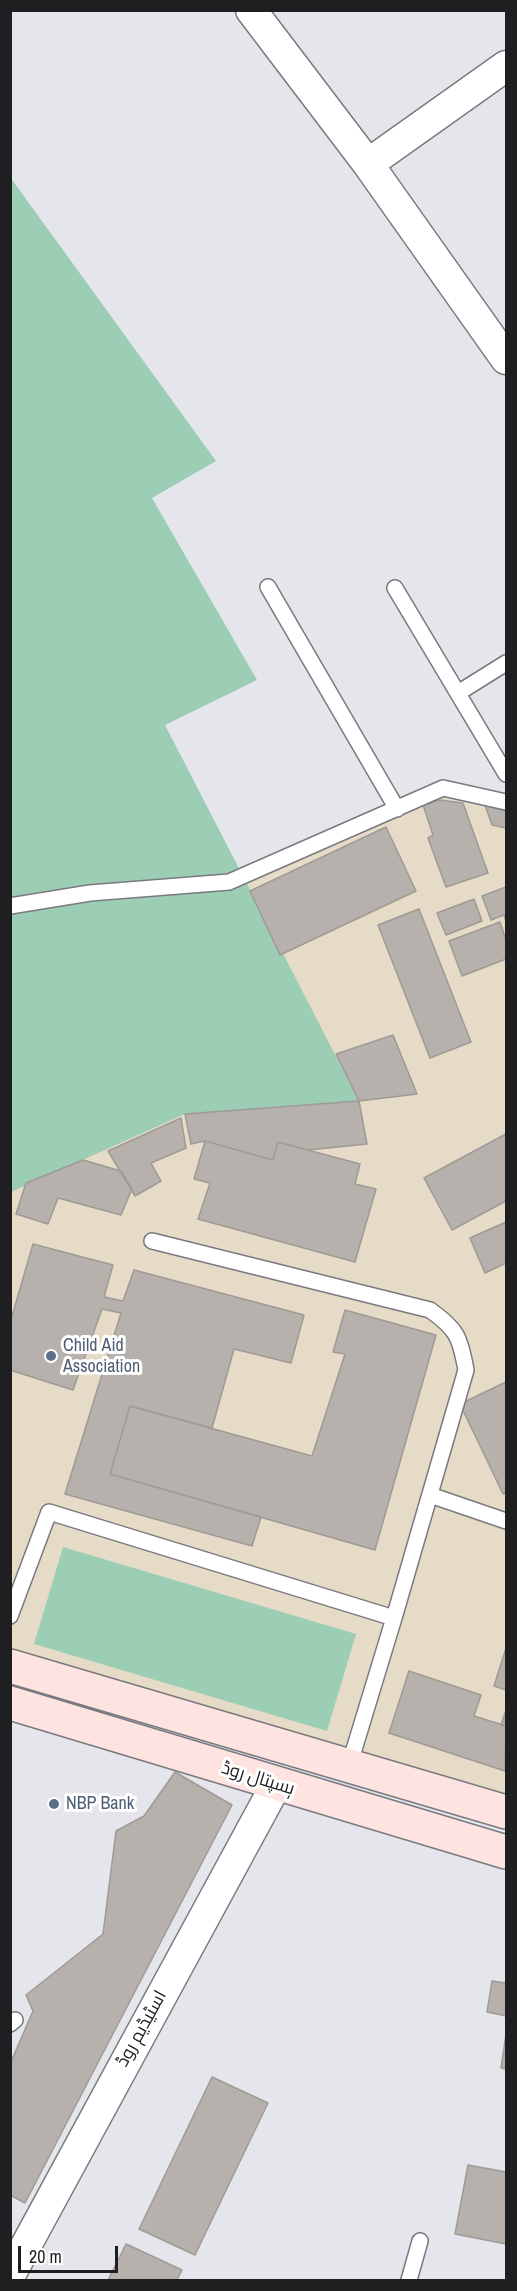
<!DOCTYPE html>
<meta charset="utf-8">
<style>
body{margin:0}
#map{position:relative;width:517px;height:2291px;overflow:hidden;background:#e5e5ec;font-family:"Archivo Narrow",sans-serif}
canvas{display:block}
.frame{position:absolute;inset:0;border:12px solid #1f1f21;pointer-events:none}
.scale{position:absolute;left:18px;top:2246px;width:100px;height:27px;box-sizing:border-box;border:3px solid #1f1f21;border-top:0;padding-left:8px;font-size:18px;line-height:21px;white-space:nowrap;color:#1f1f21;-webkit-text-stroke:4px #fff;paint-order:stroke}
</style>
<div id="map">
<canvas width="517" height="2291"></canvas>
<div class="frame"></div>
<div class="scale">20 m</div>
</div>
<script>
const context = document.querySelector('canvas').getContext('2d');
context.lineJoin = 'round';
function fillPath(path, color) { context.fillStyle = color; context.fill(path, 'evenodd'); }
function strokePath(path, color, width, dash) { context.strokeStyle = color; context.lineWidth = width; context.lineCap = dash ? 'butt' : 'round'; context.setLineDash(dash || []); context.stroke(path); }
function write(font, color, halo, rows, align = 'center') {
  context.font = font + ' "Archivo Narrow",Cairo,sans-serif'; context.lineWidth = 6; context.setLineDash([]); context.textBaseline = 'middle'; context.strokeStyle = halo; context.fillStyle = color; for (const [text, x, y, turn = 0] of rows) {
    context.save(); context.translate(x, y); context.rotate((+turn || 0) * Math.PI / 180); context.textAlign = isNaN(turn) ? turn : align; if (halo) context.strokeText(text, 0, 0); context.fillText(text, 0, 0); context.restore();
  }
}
fillPath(new Path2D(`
 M443,788L506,802V1812L11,1659V906L229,882Z`), '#e5dbc6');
fillPath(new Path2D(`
 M10,177L216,461L152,498L257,680L165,725L359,1101L185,1114L11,1192Z
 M63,1547L356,1634L327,1731L34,1644Z`), '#9ccdb5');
const building = new Path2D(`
 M440,800L463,803L488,873L446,887L428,838L433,835L423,805Z
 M485,805L506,811V828L492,825Z
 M386,827L416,891L280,955L250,891Z
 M506,887V922L504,915L491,920L482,896Z
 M474,899L482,921L446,935L437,913Z
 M419,909L471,1042L430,1058L378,925Z
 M500,922L506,940V959L462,976L449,941Z
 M393,1035L417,1094L359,1101L336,1054Z
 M359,1101L367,1144L308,1150L278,1142L273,1160L205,1141L191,1144L185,1114Z
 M181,1118L186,1148L151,1163L161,1181L135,1196L108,1151Z
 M506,1134V1201L452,1230L424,1178Z
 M205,1141L273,1160L278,1142L360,1164L355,1184L376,1189L355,1262L198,1219L210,1183L194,1179Z
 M83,1160L121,1171L132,1189L121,1215L58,1198L48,1224L16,1214L26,1183Z
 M506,1222V1263L485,1273L470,1238Z
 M33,1244L113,1265L104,1297L123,1301L134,1270L304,1315L291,1363L234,1349L212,1428L130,1406L110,1474L261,1517L252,1546L65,1494L121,1313L102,1309L73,1390L10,1370V1323Z
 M345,1310L436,1335L375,1550L110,1474L130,1406L312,1456L345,1354L333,1352Z
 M506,1382V1493L503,1494L460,1404Z
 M506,1648V1690L494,1686Z
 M409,1671L481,1695L474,1716L506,1726L505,1771L389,1733Z
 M506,1710V1726L501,1725Z
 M175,1772L232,1805L25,2203L10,2195V2064L33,2011L26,1995L103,1934L116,1831L144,1816Z
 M492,1981L506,1983V2016L487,2012Z
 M506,2034V2069L501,2068Z
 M212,2077L268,2103L195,2255L139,2229Z
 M468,2165L506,2172V2244L455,2234Z
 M126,2244L182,2270L177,2280H108Z`);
fillPath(building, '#b6b1ac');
strokePath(building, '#9f9a95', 1.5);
const lane = new Path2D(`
 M268,587L397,809
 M395,588L506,774
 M458,693L506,663
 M10,906L90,893L229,882L443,788L506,802
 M152,1241L430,1310C457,1329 460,1337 466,1370L394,1618
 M430,1495L506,1521
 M10,1616L49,1512L394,1618L349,1766
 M10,2024L15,2020
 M409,2280L420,2241`);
const street = new Path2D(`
 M251,10L368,164L506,359
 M368,164L506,66
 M10,2275L276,1785`);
const secondary = new Path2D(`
 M10,1666L506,1812
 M10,1703L506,1852`);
strokePath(lane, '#79797f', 18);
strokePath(street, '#79797f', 33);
strokePath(secondary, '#79797f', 36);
strokePath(lane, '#fff', 15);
strokePath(street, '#fff', 30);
strokePath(secondary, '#fde4e0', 33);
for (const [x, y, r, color] of [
 [51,1356,6,"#5c6f8a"],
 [54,1804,6,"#5c6f8a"]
]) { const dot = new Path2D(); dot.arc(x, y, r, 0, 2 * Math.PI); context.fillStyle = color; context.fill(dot); strokePath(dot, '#fff', 2); }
write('18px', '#4e5e75', '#fff', [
 ["Child Aid",63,1346],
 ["Association",63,1367],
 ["NBP Bank",66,1804]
], 'left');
write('18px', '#1f1f21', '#fff', [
 ["ہسپتال روڈ",258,1779,17],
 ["اسٹیڈیم روڈ",142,2029,-61]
]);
</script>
